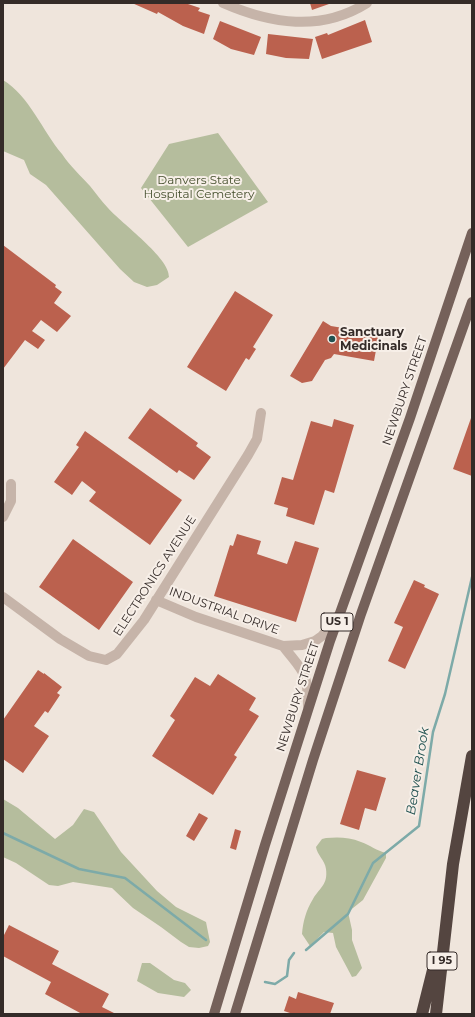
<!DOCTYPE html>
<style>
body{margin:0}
#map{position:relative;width:475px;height:1017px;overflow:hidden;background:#efe5dc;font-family:Montserrat,sans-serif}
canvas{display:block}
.frame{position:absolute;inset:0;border:4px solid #342b28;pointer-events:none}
</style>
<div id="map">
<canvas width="475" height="1017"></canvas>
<div class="frame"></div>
</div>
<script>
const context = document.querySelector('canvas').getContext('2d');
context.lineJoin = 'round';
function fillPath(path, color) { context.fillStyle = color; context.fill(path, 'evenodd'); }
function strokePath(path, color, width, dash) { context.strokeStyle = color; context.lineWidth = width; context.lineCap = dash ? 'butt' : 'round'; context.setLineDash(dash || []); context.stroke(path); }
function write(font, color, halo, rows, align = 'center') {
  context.font = font + ' Montserrat,sans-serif'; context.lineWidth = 4; context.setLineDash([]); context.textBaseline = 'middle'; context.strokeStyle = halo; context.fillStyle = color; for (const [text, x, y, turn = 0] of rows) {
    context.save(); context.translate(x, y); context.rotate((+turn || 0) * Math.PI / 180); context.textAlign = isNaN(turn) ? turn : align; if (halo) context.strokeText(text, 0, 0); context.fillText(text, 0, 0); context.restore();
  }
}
fillPath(new Path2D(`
 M3,80C30,97 42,130 62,154C70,166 81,176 90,186C96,193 101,201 108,208C121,223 170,258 169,277L157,285L147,287L134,282L120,269L46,185L30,174L24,160L3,151Z
 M218,133L268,202L188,247L141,188L169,144Z
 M3,799L18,808L55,839L73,825L84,809L94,812L121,852L157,891L176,907L206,922L210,942L208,946L199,948L189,947L181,942L161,927L133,908L112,888L73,882L58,886L49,885L16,863L3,857Z
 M326,838C338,837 349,837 361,842C370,845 377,851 386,853V858L363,900L348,912L352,930V940L362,968L356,976L352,977L336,947L333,933L324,932L310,946L302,934C303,922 306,910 313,899C320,887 328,885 326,869C325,860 317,855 316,847L322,839Z
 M142,963H150L174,980L185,983L191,990L184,997L158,993L137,981Z`), '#b5bd9d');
strokePath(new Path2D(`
 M3,833L79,869L125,878L206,940
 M306,950L348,914L373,863L419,826L433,732L445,694L472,577
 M265,982L275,984L287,976L289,960L294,953`), '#7daaa8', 2.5);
fillPath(new Path2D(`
 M132,3H185L200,8L198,11L210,15L204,34L183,26L158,12L157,14Z
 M310,3H329V4L312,10Z
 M365,20L372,42L322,59L315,37L327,33L328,35Z
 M220,21L261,37L254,55L231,49L213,39Z
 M268,34L313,39L309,59L286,58L266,54Z
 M3,245L56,285L55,287L62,292L54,303L71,316L57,332L41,320L32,331L45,340L38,349L25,340L3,369Z
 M235,291L273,315L253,347L256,349L254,352L249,360L246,358L226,391L187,367Z
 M323,321L331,326L379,334L374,361L334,354L331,358L325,360L312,381L302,383L290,376Z
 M150,408L198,443L196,446L211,457L194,480L179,470L177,473L128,438Z
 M471,418H472V476L453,469Z
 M334,419L354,425L334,493L325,490L314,525L286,516L288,508L274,504L282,477L293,480L311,421L332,427Z
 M85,431L182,500L150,545L89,501L96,492L82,481L72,495L54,482L79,447L76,445Z
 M237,534L261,541L257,554L287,564L295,541L319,548L296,622L214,596L230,545L233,546Z
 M73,539L133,582L99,630L39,587Z
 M414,580L425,585L424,587L439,594L405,669L388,661L403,627L394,623Z
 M38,670L44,674V673L62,687L57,693L60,695L48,713L45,711L34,726L49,736L23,773L3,759V720Z
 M218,674L256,698L249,710L259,716L234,755L237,757L213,795L152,756L175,720L170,716L195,677L210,686Z
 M357,770L386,778L376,811L365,808L359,830L340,824Z
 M199,813L208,818L194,841L186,836Z
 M235,829L241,831L236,850L230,848Z
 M9,925L59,951L52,964L109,994L102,1007L116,1014H82L45,994L51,982L3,956V937Z
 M298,992L334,1003L330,1014H293L284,1011L289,996L296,999Z`), '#bb614e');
strokePath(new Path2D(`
 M223,3C271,24 321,32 367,3
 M3,517L11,501V484
 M3,597L60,639L89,656L106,660L117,654L144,620L248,455L257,439L261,413
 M156,600L196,617L283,646L302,645L315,641L322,636L338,616
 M283,646C303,672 308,671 308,706`), '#c6b4a9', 10);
strokePath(new Path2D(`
 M214,1014L265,845L330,641L410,418L472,233
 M235,1014L313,760L361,614L472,302`), '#75615a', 10);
strokePath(new Path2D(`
 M422,1014L436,958
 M436,1014L453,864L472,756`), '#544540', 12);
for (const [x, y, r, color] of [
 [332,339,4,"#215251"]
]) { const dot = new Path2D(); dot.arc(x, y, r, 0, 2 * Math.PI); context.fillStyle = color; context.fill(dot); strokePath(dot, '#f7efe8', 1.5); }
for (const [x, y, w] of [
 [337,622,32],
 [442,961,30]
]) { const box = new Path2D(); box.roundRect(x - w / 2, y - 9, w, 18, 3); context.fillStyle = '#f7efe8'; context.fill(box); strokePath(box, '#342b28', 1); }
write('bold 11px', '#342b28', null, [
 ["US 1",337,622],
 ["I 95",442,961]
]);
write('12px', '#46502e', '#f7efe8', [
 ["Danvers State",199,180],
 ["Hospital Cemetery",199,194]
]);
write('bold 12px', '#342b28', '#f7efe8', [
 ["Sanctuary",340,332],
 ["Medicinals",340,346]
], 'left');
write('12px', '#342b28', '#f7efe8', [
 ["NEWBURY STREET",405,391,-71],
 ["ELECTRONICS AVENUE",155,576,-57],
 ["INDUSTRIAL DRIVE",224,611,20],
 ["NEWBURY STREET",298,697,-72]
]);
write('italic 13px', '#215251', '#f7efe8', [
 ["Beaver Brook",418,771,-81]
]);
</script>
